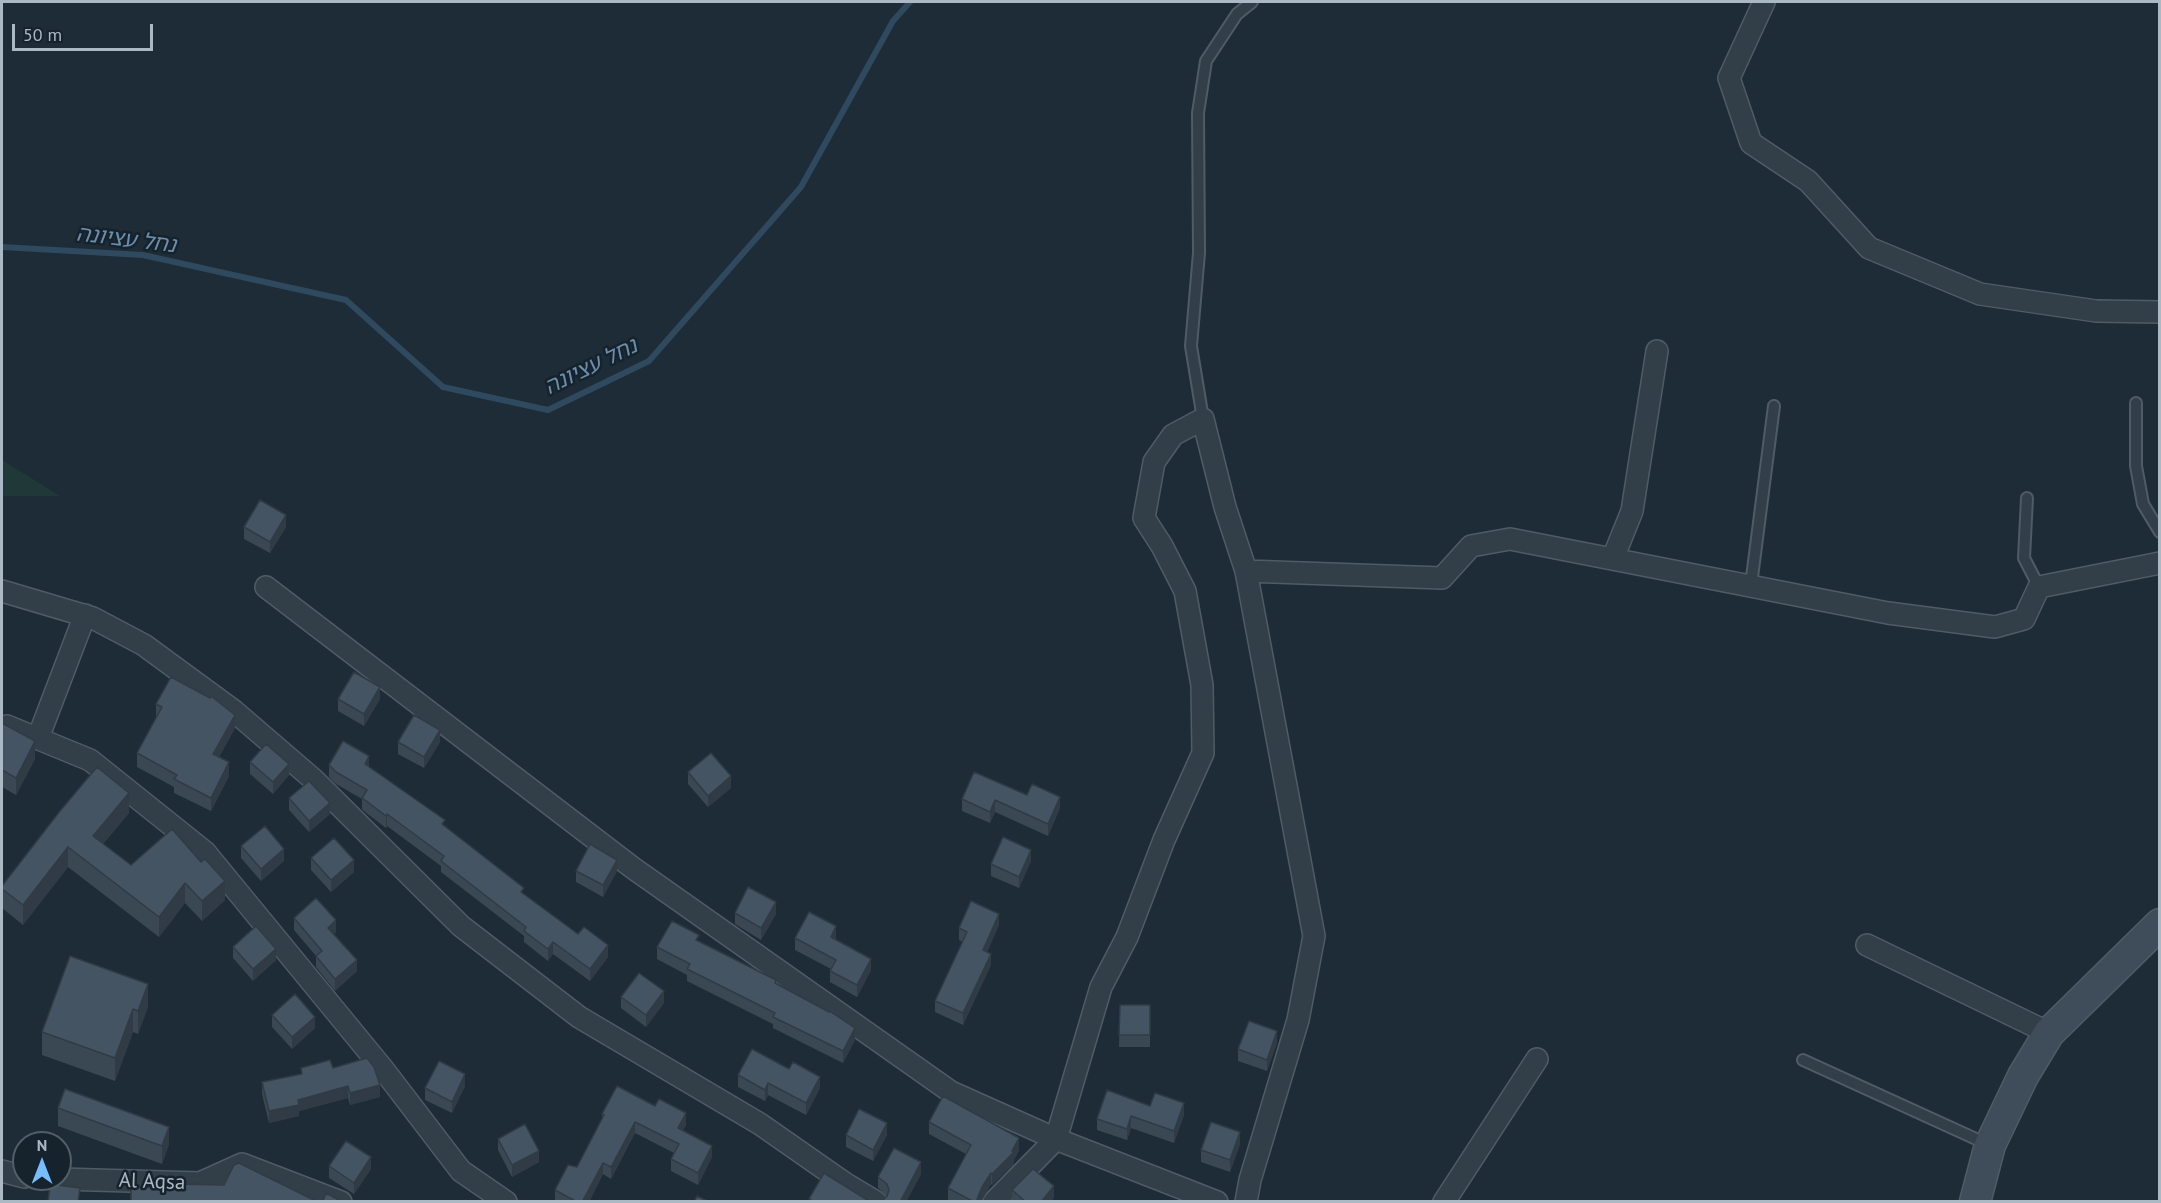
<!DOCTYPE html>
<meta charset="utf-8">
<style>
body{margin:0}
#map{position:relative;width:2161px;height:1203px;overflow:hidden;background:#1e2c37;font-family:"PT Sans",sans-serif}
canvas{display:block}
.frame{position:absolute;inset:0;border:3px solid #abb9c5;pointer-events:none}
.north{position:absolute;left:12px;top:1131px;width:60px;height:60px;box-sizing:border-box;background:#17232c;border:2px solid #525f69;border-radius:50%;rotate:0deg;font-size:16px;font-weight:700;line-height:24px;text-align:center;color:#abb9c5}
.north::after{content:'';display:block;margin:auto;width:21px;height:27px;background:#77bdfe;clip-path:polygon(50% 0,100% 100%,50% 72%,0 100%)}
.scale{position:absolute;left:12px;top:24px;width:141px;height:27px;box-sizing:border-box;border:3px solid #abb9c5;border-top:0;padding-left:8px;font-size:18px;line-height:21px;white-space:nowrap;color:#abb9c5;-webkit-text-stroke:4px #17232c;paint-order:stroke}
</style>
<div id="map">
<canvas width="2161" height="1203"></canvas>
<div class="frame"></div>
<div class="north">N</div>
<div class="scale">50 m</div>
</div>
<script>
const context = document.querySelector('canvas').getContext('2d');
context.lineJoin = 'round';
function fillPath(path, color) { context.fillStyle = color; context.fill(path, 'evenodd'); }
function strokePath(path, color, width, dash) { context.strokeStyle = color; context.lineWidth = width; context.lineCap = dash ? 'butt' : 'round'; context.setLineDash(dash || []); context.stroke(path); }
function write(font, color, halo, rows, align = 'center') {
  context.font = font + ' "PT Sans","Noto Sans Hebrew",sans-serif'; context.lineWidth = 5; context.setLineDash([]); context.textBaseline = 'middle'; context.strokeStyle = halo; context.fillStyle = color; for (const [text, x, y, turn = 0] of rows) {
    context.save(); context.translate(x, y); context.rotate((+turn || 0) * Math.PI / 180); context.textAlign = isNaN(turn) ? turn : align; if (halo) context.strokeText(text, 0, 0); context.fillText(text, 0, 0); context.restore();
  }
}
fillPath(new Path2D(`
 M2,460L60,496H2Z`), '#203838');
strokePath(new Path2D(`
 M2,247L143,255L346,300L443,387L548,410L649,361L801,187L893,21L910,2`), '#2f495e', 6);
const service = new Path2D(`
 M2136,403V466L2143,504L2160,532
 M1203,419L1191,346L1199,253L1198,113L1206,61L1237,14L1252,2
 M2027,498L2024,558L2039,587
 M1751,585L1774,406
 M1803,1060L1987,1144`);
const minor = new Path2D(`
 M1764,2L1729,78L1751,143L1808,181L1869,248L1980,294L2096,311L2160,312
 M1613,558L1632,511L1657,351
 M1246,571L1442,578L1471,546L1510,539L1888,613L1995,627L2024,619L2039,587L2160,563
 M266,587L633,868L951,1092L1056,1139L1217,1202
 M2,591L93,618L144,645L234,711L313,779L461,926L579,1017L760,1124L846,1184L876,1202
 M7,726L90,760L205,852L383,1069L461,1171L506,1202
 M38,738L85,615
 M1867,945L2049,1033
 M2,1171L24,1177
 M60,1179L200,1183L242,1164L341,1202
 M994,1202L1056,1139L1101,987L1127,937L1164,840L1203,753L1202,685L1185,591L1162,546L1144,518L1154,462L1173,435L1203,419L1225,507L1246,571L1314,936L1298,1020L1250,1180L1246,1202
 M1444,1202L1537,1059`);
const secondary = new Path2D(`
 M1975,1202L1990,1145L2023,1076L2049,1033L2160,924`);
strokePath(service, '#4f5c66', 14);
strokePath(minor, '#4f5c66', 24);
strokePath(secondary, '#4f5c66', 33);
strokePath(service, '#323e48', 10);
strokePath(minor, '#323e48', 21);
strokePath(secondary, '#3f4d5b', 30);
fillPath(new Path2D(`
 M244,527H286L270,553L244,539Z
 M338,699H380L364,726L338,711Z
 M156,704L235,728L219,757L229,776L211,811L174,793V787L137,767V753L156,717Z
 M2,723L35,759L16,795L2,787Z
 M398,742H440L424,768L398,754Z
 M250,762L289,775L273,794L250,774Z
 M329,765L369,767L445,826L524,894L608,957L590,981L553,954L548,961L524,942V936L441,872V866L387,826L386,828L365,812L362,809V799L336,784L329,777Z
 M688,772L731,788L708,807L688,784Z
 M1027,795L1060,808L1048,836L995,812L990,823L962,811V799Z
 M289,798L330,814L309,832L289,810Z
 M60,811L129,813L103,844L131,865L172,829L225,900L202,921L185,903L159,937L68,867L23,925L2,908V886Z
 M241,846L284,861L261,881L241,858Z
 M311,858L354,872L331,892L311,870Z
 M1031,861L1019,888L991,876V864Z
 M576,871H617L603,897L576,882Z
 M735,913L776,914L761,940L735,924Z
 M294,918L336,932L334,934L357,971L335,991L316,967V956L294,930Z
 M999,925L987,952L991,965L963,1025L935,1012V1001L963,942L959,940V928Z
 M795,938H836V940L871,970L857,997L830,982V971L831,969L795,950Z
 M699,941L776,984L855,1040L843,1063L773,1028V1024L687,981V975L657,959V947Z
 M233,947L276,960L253,981L233,958Z
 M70,956L148,1007L138,1034L133,1032L115,1081L42,1055V1032Z
 M621,997L664,1003L646,1027L621,1008Z
 M1120,1005H1150V1047H1119Z
 M272,1015L315,1028L292,1049L272,1027Z
 M1277,1043L1267,1071L1238,1061V1049Z
 M301,1068H333L380,1097L350,1105L348,1098L299,1111V1116L269,1123L262,1094V1082L301,1074Z
 M738,1075L820,1088L806,1115L768,1095L765,1101L738,1087Z
 M465,1086L452,1113L425,1100V1088Z
 M1150,1106L1184,1115L1174,1143L1131,1128L1127,1140L1097,1130V1119Z
 M58,1108L169,1144L162,1164L58,1126Z
 M602,1114L686,1125L683,1130L712,1157L698,1185L671,1171V1159L674,1153L635,1133L611,1179L603,1174L589,1202H555V1190L577,1167L602,1119Z
 M929,1122L1019,1150L1014,1160V1164L992,1185L991,1184L981,1202H952L948,1200V1188L966,1154L929,1134Z
 M846,1135H887L873,1161L846,1147Z
 M498,1139L539,1162L512,1177L498,1150Z
 M1240,1144L1230,1172L1201,1162V1150Z
 M329,1166L371,1169L354,1194L329,1178Z
 M921,1174L906,1202H881L887,1196L878,1188V1177Z
 M1012,1190L1054,1197L1051,1202H1012Z`), '#3a4854');
fillPath(new Path2D(`
 M286,515V527L270,553V542Z
 M380,687V699L364,726V714Z
 M235,715V728L213,768V754Z
 M440,730V742L424,768V757Z
 M35,741V759L16,795V778Z
 M369,756V768L365,764Z
 M229,762V776L211,811V798Z
 M289,764V775L273,794V782Z
 M731,776V788L708,807V796Z
 M129,793V813L93,856V836Z
 M1060,797V808L1048,836V824Z
 M995,800V812L990,823V812Z
 M330,803V814L309,832V821Z
 M387,814V826L386,828V816Z
 M68,847V867L23,925V905Z
 M284,849V861L261,881V869Z
 M1031,850V861L1019,888V877Z
 M354,860V872L331,892V880Z
 M617,860V871L603,897V885Z
 M225,881V900L202,921V901Z
 M185,883V903L159,937V917Z
 M776,902V914L761,940V928Z
 M999,914V925L983,962V950Z
 M336,920V932L328,939V928Z
 M836,926V938L831,949V937Z
 M553,942V954L548,961V949Z
 M608,945V957L590,981V969Z
 M276,949V960L253,981V969Z
 M991,954V965L963,1025V1013Z
 M871,959V970L857,997V985Z
 M357,960V971L335,991V979Z
 M148,984V1007L138,1034V1011Z
 M664,991V1003L646,1027V1015Z
 M133,1009V1032L115,1081V1058Z
 M315,1017V1028L292,1049V1037Z
 M855,1028V1040L843,1063V1051Z
 M1277,1031V1043L1267,1071V1060Z
 M465,1074V1086L452,1113V1102Z
 M820,1077V1088L806,1115V1103Z
 M768,1083V1095L765,1101V1090Z
 M380,1085V1097L350,1105V1093Z
 M348,1086V1098L299,1111V1116L269,1123V1111L298,1100Z
 M1184,1103V1115L1174,1143V1131Z
 M686,1113V1125L678,1140V1128Z
 M1131,1116V1128L1127,1140V1129Z
 M635,1122V1133L611,1179V1167Z
 M887,1123V1135L873,1161V1150Z
 M169,1127V1144L162,1164V1146Z
 M1240,1132V1144L1230,1172V1160Z
 M1019,1138V1150L1014,1160V1164L992,1185V1174L1012,1151Z
 M712,1146V1157L698,1185V1173Z
 M539,1151V1162L512,1177V1165Z
 M371,1157V1169L354,1194V1183Z
 M921,1162V1174L906,1202H900Z
 M603,1163V1174L589,1202H582Z
 M991,1173V1184L981,1202H976L982,1187Z
 M1054,1186V1197L1051,1202H1041Z`), '#303b45');
const building = new Path2D(`
 M260,500L286,515L270,542L244,527Z
 M354,672L380,687L364,714L338,699Z
 M171,677L210,698L211,696L235,715L213,754L229,762L211,798L174,779L177,775L137,753L162,707L156,704Z
 M414,715L440,730L424,757L398,742Z
 M2,723L35,741L16,778L2,770Z
 M343,741L369,756L365,764L445,820L442,824L524,888L521,892L578,934L584,927L608,945L590,969L553,942L548,949L524,931L526,927L441,861L444,856L387,814L386,816L365,800L362,798L367,790L336,772L329,765Z
 M266,744L289,764L273,782L250,762Z
 M711,753L731,776L708,796L688,772Z
 M97,767L129,793L93,836L131,865L172,829L201,862L205,859L225,881L202,901L185,883L159,917L68,847L23,905L2,889V886L60,811Z
 M974,772L1027,795L1032,784L1060,797L1048,824L995,800L990,812L962,799Z
 M309,781L330,803L309,821L289,798Z
 M265,826L284,849L261,869L241,846Z
 M1003,837L1031,850L1019,877L991,864Z
 M334,838L354,860L331,880L311,858Z
 M590,844L617,860L603,885L576,871Z
 M748,887L776,902L761,928L735,913Z
 M316,898L336,920L328,928L357,960L335,979L316,956L322,951L294,918Z
 M971,901L999,914L983,950L991,954L963,1013L935,1001L967,932L959,928Z
 M809,912L836,926L831,937L871,959L857,985L830,971L836,960L795,938Z
 M672,921L699,935L696,940L776,980L775,983L829,1012H831L855,1028L843,1051L773,1017L775,1013L687,969L690,964L657,947Z
 M256,926L276,949L253,969L233,947Z
 M70,956L148,984L138,1011L133,1009L115,1058L42,1032Z
 M639,973L664,991L646,1015L621,997Z
 M295,994L315,1017L292,1037L272,1015Z
 M1120,1005H1150V1035H1119Z
 M1249,1021L1277,1031L1267,1060L1238,1049Z
 M752,1049L789,1069L793,1062L820,1077L806,1103L768,1083L765,1090L738,1075Z
 M367,1058L374,1067L380,1085L350,1093L348,1086L298,1100L299,1105L269,1111L262,1082L302,1074L301,1068L330,1060L333,1068Z
 M439,1061L465,1074L452,1102L425,1088Z
 M617,1086L655,1106L659,1099L686,1113L678,1128L712,1146L698,1173L671,1159L679,1144L635,1122L611,1167L603,1163L582,1202H577L555,1190L568,1165L577,1167L604,1115L602,1114Z
 M65,1089L169,1127L162,1146L58,1108Z
 M1107,1090L1150,1106L1155,1093L1184,1103L1174,1131L1131,1116L1127,1129L1097,1119Z
 M943,1096L1019,1138L1012,1151L1014,1152L992,1174L991,1173L982,1187L976,1202H974L948,1188L971,1145L929,1122Z
 M859,1109L887,1123L873,1150L846,1135Z
 M1211,1122L1240,1132L1230,1160L1201,1150Z
 M525,1124L539,1151L512,1165L498,1139Z
 M346,1141L371,1157L354,1183L329,1166Z
 M894,1148L921,1162L900,1202H881L887,1196L889,1190L887,1184L878,1177Z
 M239,1163L318,1202H131V1187L172,1188V1184L224,1185L234,1165Z
 M1033,1169L1054,1186L1041,1202H1026L1012,1190Z
 M824,1173L869,1201L871,1202H814L809,1199Z
 M50,1184L80,1188L78,1202H48Z
 M326,1194L330,1195L342,1202H322Z
 M697,1196L709,1202H694Z`);
fillPath(building, '#445462');
strokePath(building, '#303b45', 1.5);
write('21px', '#abb9c5', '#17232c', [
 ["Al Aqsa",152,1182,2]
]);
write('italic 22px', '#6a8eab', '#17232c', [
 ["נחל עציונה",126,240,7],
 ["נחל עציונה",591,367,-26]
]);
</script>
